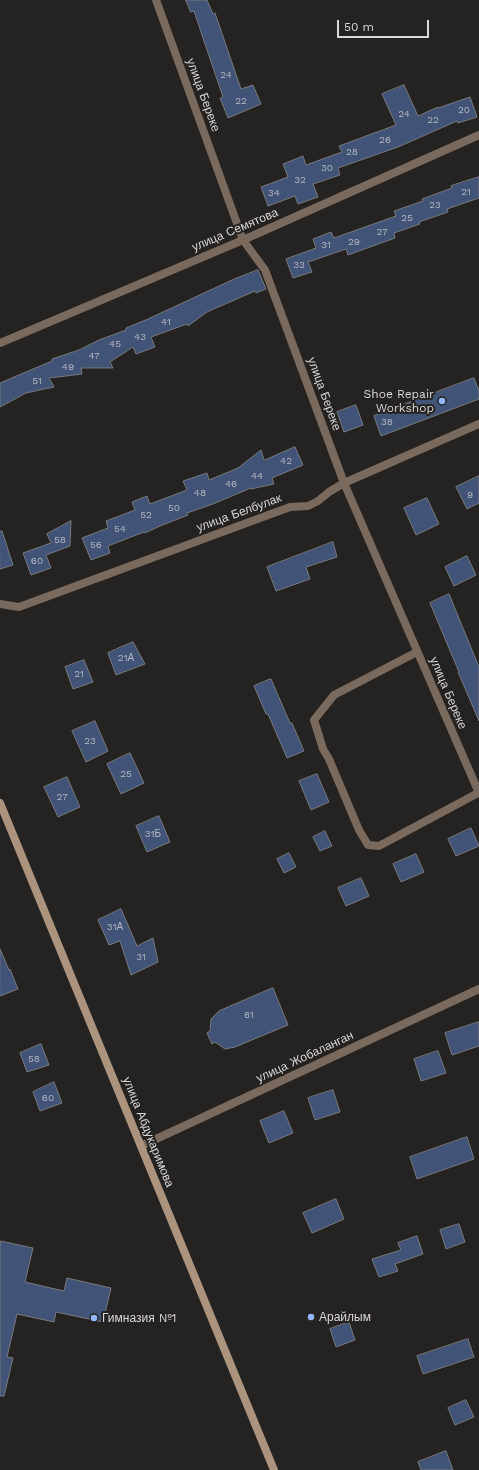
<!DOCTYPE html>
<meta charset="utf-8">
<style>
body{margin:0}
#map{position:relative;width:479px;height:1470px;overflow:hidden;background:#252321;font-family:"Work Sans",sans-serif}
canvas{display:block}
.scale{position:absolute;left:337px;top:20px;width:92px;height:18px;box-sizing:border-box;border:2px solid #dad8d7;border-top:0;padding-left:5px;font-size:12px;line-height:14px;white-space:nowrap;color:#dad8d7;-webkit-text-stroke:3px #252321;paint-order:stroke}
</style>
<div id="map">
<canvas width="479" height="1470"></canvas>
<div class="scale">50 m</div>
</div>
<script>
const context = document.querySelector('canvas').getContext('2d');
context.lineJoin = 'round';
function fillPath(path, color) { context.fillStyle = color; context.fill(path, 'evenodd'); }
function strokePath(path, color, width, dash) { context.strokeStyle = color; context.lineWidth = width; context.lineCap = dash ? 'butt' : 'round'; context.setLineDash(dash || []); context.stroke(path); }
function write(font, color, halo, rows, align = 'center') {
  context.font = font + ' "Work Sans",sans-serif'; context.lineWidth = 4; context.setLineDash([]); context.textBaseline = 'middle'; context.strokeStyle = halo; context.fillStyle = color; for (const [text, x, y, turn = 0] of rows) {
    context.save(); context.translate(x, y); context.rotate((+turn || 0) * Math.PI / 180); context.textAlign = isNaN(turn) ? turn : align; if (halo) context.strokeText(text, 0, 0); context.fillText(text, 0, 0); context.restore();
  }
}
const building = new Path2D(`
 M186,0H207L213,14L215,13L241,89L253,85L261,104L228,118L220,98L223,97L203,38L194,11L191,12Z
 M404,85L418,116L438,107V108L470,97L477,117L458,123L457,121L398,147L338,168L340,175L313,184L318,197L298,204L295,196L268,206L261,187L288,177L283,164L303,156L306,165L342,152L339,146L396,125L382,94Z
 M479,177V198L447,209L448,212L419,222L420,224L394,233L395,238L348,255L346,249L308,262L312,272L293,278L286,259L316,248L313,239L331,232L334,238L396,216L394,211L423,201L422,199L452,188L451,186Z
 M258,270L266,289L256,293L255,291L207,312L188,326L187,324L151,337L155,347L136,354L133,347L110,362L113,368H81L82,374L49,378L54,387L26,393L0,407V383L52,361V359L79,350L99,340L126,330V328L148,319L232,280Z
 M474,378L479,391V399L381,436L374,416Z
 M356,405L363,425L344,432L337,412Z
 M295,447L303,465L272,478L274,484L251,489V488L213,504L187,513L188,515L160,526L145,533L144,532L108,546L110,553L91,560L82,538L108,528L106,521L135,510L132,502L147,496L150,504L187,490L183,481L207,473L209,480L238,468L261,450L264,460Z
 M479,476V503L467,509L456,487Z
 M427,498L439,524L416,535L404,508Z
 M71,521L70,546L46,555L51,568L31,575L23,553L51,543L47,534Z
 M0,531H2L13,565L0,569Z
 M333,542L337,557L306,567L310,579L276,591L267,567Z
 M467,556L476,575L454,586L445,567Z
 M449,594L479,667V721L458,672H459L430,603Z
 M133,642L145,664L116,675L108,653Z
 M84,660L93,682L73,689L65,667Z
 M271,679L290,723H292L304,751L287,758L268,714H266L254,686Z
 M95,721L108,751L86,762L72,731Z
 M130,753L144,783L121,794L107,764Z
 M317,774L329,802L311,810L299,781Z
 M67,777L80,807L58,817L44,787Z
 M159,816L170,842L147,852L136,826Z
 M471,828L479,846L456,856L448,839Z
 M325,831L332,846L320,851L313,837Z
 M289,853L296,867L284,873L277,859Z
 M416,854L424,872L401,882L393,864Z
 M361,878L369,896L346,906L338,888Z
 M121,909L137,946L153,938L158,962L131,975L120,941L109,945L98,920Z
 M0,949L9,970L10,969L18,989L0,996Z
 M273,988L288,1025L235,1047L225,1049L215,1042L212,1044L207,1033L210,1031L211,1019L219,1011Z
 M479,1022V1046L452,1055L445,1033Z
 M41,1044L49,1065L27,1072L20,1053Z
 M438,1051L446,1073L421,1081L414,1059Z
 M54,1082L62,1103L40,1111L33,1092Z
 M333,1090L340,1112L315,1120L308,1098Z
 M284,1111L293,1133L269,1143L260,1121Z
 M467,1137L474,1159L417,1179L410,1157Z
 M336,1199L344,1219L312,1233L303,1213Z
 M459,1224L465,1242L446,1249L440,1230Z
 M417,1236L423,1254L395,1264L398,1271L379,1277L372,1259L401,1250L398,1243Z
 M1,1241L33,1248L25,1282L64,1291L67,1278L111,1288L103,1322L56,1312L54,1322L17,1314L7,1357L13,1358L4,1396H0V1247Z
 M349,1322L355,1340L336,1347L330,1329Z
 M468,1339L474,1357L423,1374L417,1356Z
 M466,1400L474,1417L455,1425L448,1408Z
 M446,1451L453,1470H421L418,1462Z`);
fillPath(building, '#415477');
strokePath(building, '#78797c', 1);
strokePath(new Path2D(`
 M156,0L243,240L265,270L344,483L479,793
 M0,343L243,240L479,135
 M0,604L19,607L290,507L308,506L318,501L329,492L344,483L479,424
 M417,652L334,695L314,720L323,749L329,759L359,830L368,845L379,846L478,793
 M141,1146L479,989`), '#7a6a5d', 8);
strokePath(new Path2D(`
 M0,803L274,1470`), '#ac937e', 8);
for (const [x, y, r, color] of [
 [442,401,4,"#92b7fd"],
 [311,1317,4,"#92b7fd"],
 [94,1318,4,"#92b7fd"]
]) { const dot = new Path2D(); dot.arc(x, y, r, 0, 2 * Math.PI); context.fillStyle = color; context.fill(dot); strokePath(dot, '#252321', 1.5); }
write('10px', '#b4b7bf', null, [
 ["24",226,75],
 ["22",241,101],
 ["20",464,110],
 ["24",404,114],
 ["22",433,120],
 ["26",385,140],
 ["28",352,152],
 ["30",327,168],
 ["32",300,180],
 ["21",466,192],
 ["34",274,193],
 ["23",435,205],
 ["25",407,218],
 ["27",382,232],
 ["29",354,242],
 ["31",326,245],
 ["33",299,265],
 ["41",166,322],
 ["43",140,337],
 ["45",115,344],
 ["47",94,356],
 ["49",68,367],
 ["51",37,381],
 ["38",387,422],
 ["42",286,461],
 ["44",257,476],
 ["46",231,484],
 ["48",200,493],
 ["9",470,495],
 ["50",174,508],
 ["52",146,515],
 ["54",120,529],
 ["58",60,540],
 ["56",96,545],
 ["60",37,561],
 ["21А",126,658],
 ["21",79,674],
 ["23",90,741],
 ["25",126,774],
 ["27",62,797],
 ["31Б",153,834],
 ["31А",115,927],
 ["31",141,957],
 ["61",249,1015],
 ["58",34,1059],
 ["60",48,1098]
]);
write('12px', '#dad8d7', '#252321', [
 ["улица Береке",203,95,70],
 ["улица Семятова",235,230,-23],
 ["улица Береке",324,394,70],
 ["улица Белбулак",239,513,-20],
 ["улица Береке",448,693,67],
 ["улица Жобаланган",305,1057,-25],
 ["улица Абдукаримова",148,1132,68]
]);
write('12px', '#dad8d7', '#252321', [
 ["Shoe Repair",434,394,"right"],
 ["Workshop",434,408,"right"],
 ["Арайлым",319,1317],
 ["Гимназия №1",102,1318]
], 'left');
</script>
